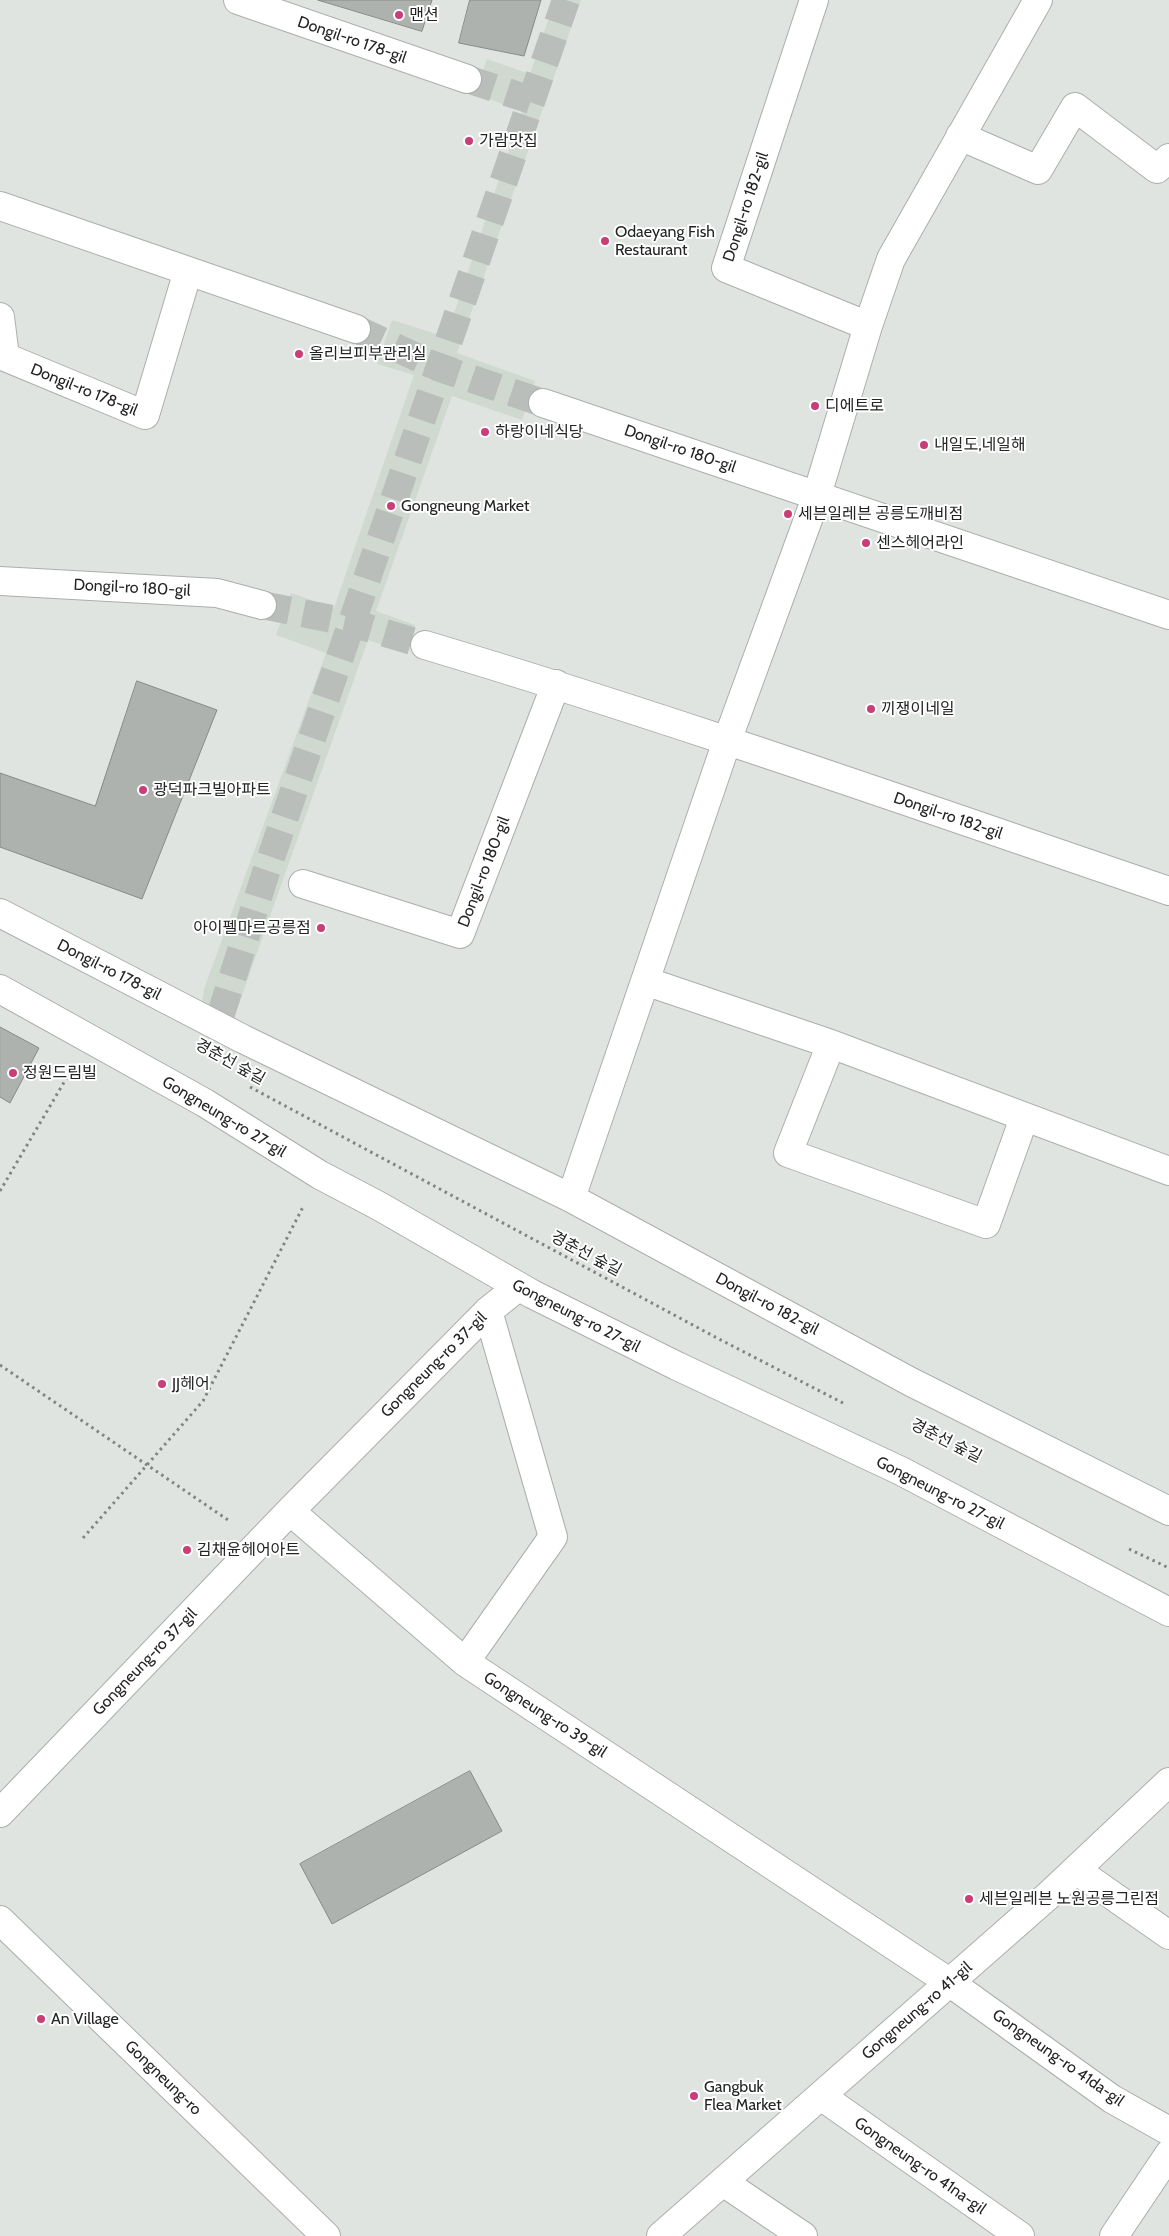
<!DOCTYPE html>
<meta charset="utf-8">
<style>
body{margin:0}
canvas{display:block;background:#e0e4e0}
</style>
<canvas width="1169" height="2236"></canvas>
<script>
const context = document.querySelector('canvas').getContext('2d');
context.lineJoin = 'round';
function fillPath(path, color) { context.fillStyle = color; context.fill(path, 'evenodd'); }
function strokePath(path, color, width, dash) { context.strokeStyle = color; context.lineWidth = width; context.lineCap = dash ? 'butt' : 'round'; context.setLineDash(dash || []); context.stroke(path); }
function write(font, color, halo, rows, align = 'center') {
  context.font = font + ' Cabin,"Noto Sans KR",sans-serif'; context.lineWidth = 4; context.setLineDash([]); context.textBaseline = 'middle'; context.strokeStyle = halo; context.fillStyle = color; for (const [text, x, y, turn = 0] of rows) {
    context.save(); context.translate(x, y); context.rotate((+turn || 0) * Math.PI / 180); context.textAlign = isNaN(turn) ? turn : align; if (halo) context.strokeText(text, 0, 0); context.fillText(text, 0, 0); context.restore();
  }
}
fillPath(new Path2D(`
 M555,0H581L457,353L535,381L522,420L452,396L376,611L415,625L405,653L368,640L234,1018L201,1009L204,989L326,653L276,635L291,593L334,608L414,375L377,364L392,320L446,337L522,111L475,94L487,59L530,74Z`), '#cfd9d0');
const building = new Path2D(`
 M318,0H432L422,31Z
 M470,0H541L524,56L459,43Z
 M137,681L217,710L142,899L0,847V773L95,806Z
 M0,1027L39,1048L10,1103L0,1097Z
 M470,1771L502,1831L332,1924L300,1864Z`);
fillPath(building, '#aeb2ae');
strokePath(building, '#878b87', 1);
strokePath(new Path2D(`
 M467,79L531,100
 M356,329L440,368L543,403
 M262,605L352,623L425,645
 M220,1017L266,872L566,0`), '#babeba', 28, [28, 14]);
const minor = new Path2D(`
 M238,0L467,79
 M814,0L726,268L868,326
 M960,136L1038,170L1075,107L1157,169L1169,158
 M0,206L356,329
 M0,317L5,357L145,415L188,271
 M543,403L1169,615
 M0,581L217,593L262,605
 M425,645C676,720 922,807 1169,891
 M303,884L460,934L556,684
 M0,913L243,1039L571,1198L911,1382L1169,1511
 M645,981L831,1044L1169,1171
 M0,989L205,1103L320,1175L379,1206L532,1294L677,1366L901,1471L1169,1612
 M831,1044L788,1153L986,1224L1024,1118
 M571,1198L727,741L817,495L868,326L891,259L1038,0
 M290,1511L465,1662L949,1982L1112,2099L1169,2131
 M465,1662L553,1537L488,1311
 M0,1813L290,1511L488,1311L518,1287
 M1076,1870L1169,1935
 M0,1920L326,2236
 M821,2096L1020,2236
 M723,2182L803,2236
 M661,2236L1049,1895L1169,1782
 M1114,2236L1169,2154`);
strokePath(minor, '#abafac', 30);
strokePath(new Path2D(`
 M250,1087L717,1338L843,1403
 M0,1191L73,1067
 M0,1365L231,1522
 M83,1538L203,1401L304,1205
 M1129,1549L1169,1568`), '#818482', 3, [2.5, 4]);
strokePath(minor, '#fff', 28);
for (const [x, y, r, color] of [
 [399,15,5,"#c83e77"],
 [469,141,5,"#c83e77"],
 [605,241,5,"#c83e77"],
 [299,354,5,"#c83e77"],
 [815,406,5,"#c83e77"],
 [485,432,5,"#c83e77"],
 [924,445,5,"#c83e77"],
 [391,506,5,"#c83e77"],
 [788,514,5,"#c83e77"],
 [866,543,5,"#c83e77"],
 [871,709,5,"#c83e77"],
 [143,790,5,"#c83e77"],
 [321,928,5,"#c83e77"],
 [13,1073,5,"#c83e77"],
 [162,1384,5,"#c83e77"],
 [187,1550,5,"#c83e77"],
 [969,1899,5,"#c83e77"],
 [41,2019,5,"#c83e77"],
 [694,2096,5,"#c83e77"]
]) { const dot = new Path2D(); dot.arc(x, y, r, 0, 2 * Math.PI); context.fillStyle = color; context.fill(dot); strokePath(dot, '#fff', 2); }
write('16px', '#232524', '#fff', [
 ["맨션",409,15],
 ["가람맛집",479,141],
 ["Odaeyang Fish",615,232],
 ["Restaurant",615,250],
 ["올리브피부관리실",309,354],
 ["디에트로",825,406],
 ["하랑이네식당",495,432],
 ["내일도,네일해",934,445],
 ["Gongneung Market",401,506],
 ["세븐일레븐 공릉도깨비점",798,514],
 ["센스헤어라인",876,543],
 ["끼쟁이네일",881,709],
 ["광덕파크빌아파트",153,790],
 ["아이펠마르공릉점",311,928,"right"],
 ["정원드림빌",23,1073],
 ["JJ헤어",172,1384],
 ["김채윤헤어아트",197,1550],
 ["세븐일레븐 노원공릉그린점",979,1899],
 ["An Village",51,2019],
 ["Gangbuk",704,2087],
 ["Flea Market",704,2105]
], 'left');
write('16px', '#232524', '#fff', [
 ["Dongil-ro 178-gil",352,40,19],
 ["Dongil-ro 182-gil",746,207,-72],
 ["Dongil-ro 178-gil",84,390,22],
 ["Dongil-ro 180-gil",680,449,19],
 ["Dongil-ro 180-gil",132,588,3],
 ["Dongil-ro 182-gil",948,816,19],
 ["Dongil-ro 180-gil",484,872,-69],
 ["Dongil-ro 178-gil",109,970,27],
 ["경춘선 숲길",230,1062,29],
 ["Gongneung-ro 27-gil",224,1117,31],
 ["경춘선 숲길",586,1254,28],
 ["Dongil-ro 182-gil",767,1304,28],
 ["Gongneung-ro 27-gil",576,1316,27],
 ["Gongneung-ro 37-gil",434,1365,-45],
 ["경춘선 숲길",946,1441,27],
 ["Gongneung-ro 27-gil",940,1493,27],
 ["Gongneung-ro 37-gil",145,1662,-46],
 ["Gongneung-ro 39-gil",545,1715,33],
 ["Gongneung-ro 41-gil",917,2011,-41],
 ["Gongneung-ro 41da-gil",1058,2058,35],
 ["Gongneung-ro",163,2078,44],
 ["Gongneung-ro 41na-gil",920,2166,35]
]);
</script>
